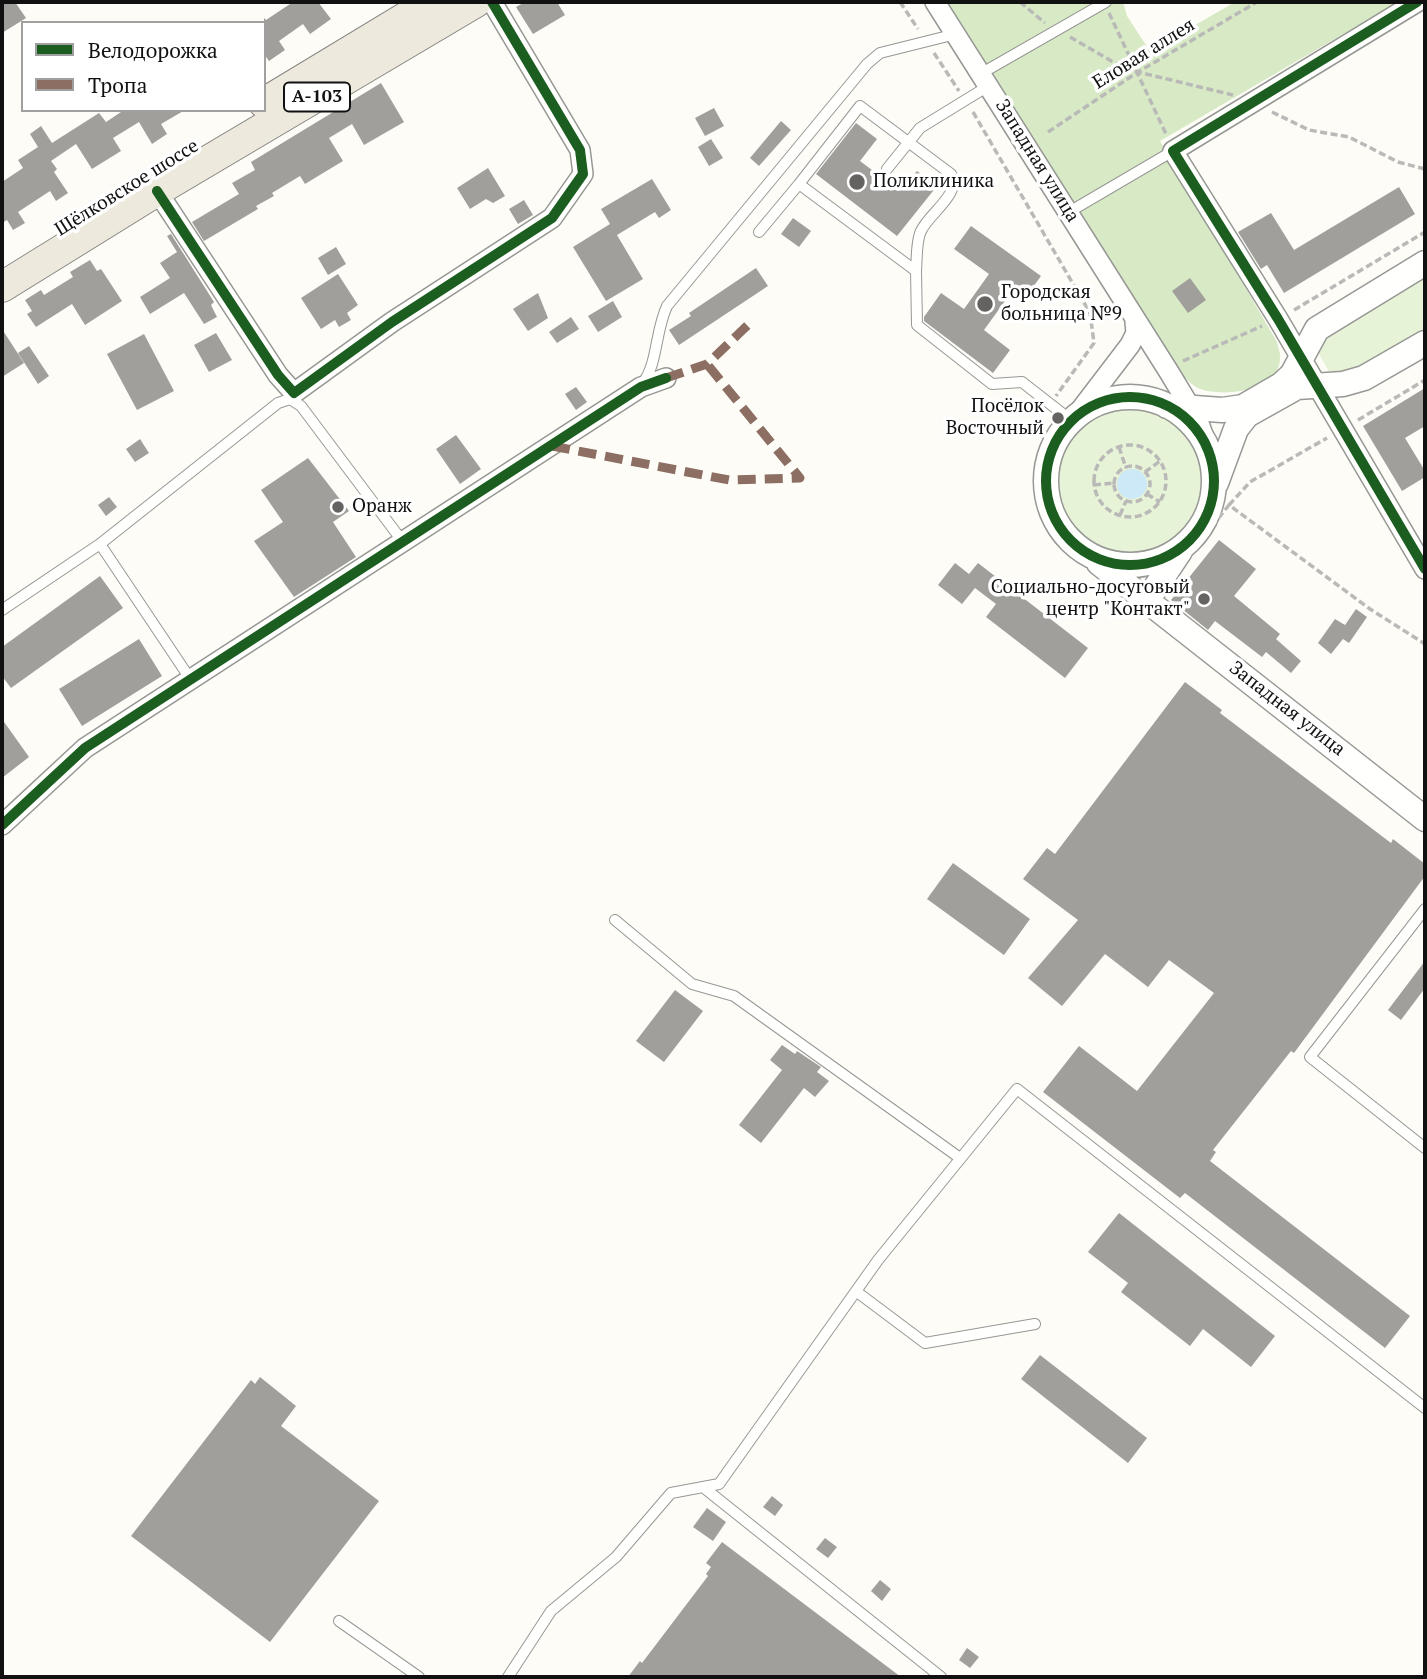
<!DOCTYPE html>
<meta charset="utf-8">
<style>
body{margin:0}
#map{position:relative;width:1427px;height:1679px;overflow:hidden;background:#fdfcf7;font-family:"PT Serif",serif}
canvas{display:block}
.frame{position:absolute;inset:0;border:4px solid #111;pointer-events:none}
.legend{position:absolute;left:21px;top:21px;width:245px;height:91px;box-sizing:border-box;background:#fff;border:2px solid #a0a0a0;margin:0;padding:9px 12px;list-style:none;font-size:21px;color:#111}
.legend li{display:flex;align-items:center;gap:14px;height:35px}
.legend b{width:35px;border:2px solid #a0a0a0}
</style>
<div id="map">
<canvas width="1427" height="1679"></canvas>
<div class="frame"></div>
<ul class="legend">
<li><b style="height:9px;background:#1b5e20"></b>Велодорожка</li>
<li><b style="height:9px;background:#8d6e63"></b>Тропа</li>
</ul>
</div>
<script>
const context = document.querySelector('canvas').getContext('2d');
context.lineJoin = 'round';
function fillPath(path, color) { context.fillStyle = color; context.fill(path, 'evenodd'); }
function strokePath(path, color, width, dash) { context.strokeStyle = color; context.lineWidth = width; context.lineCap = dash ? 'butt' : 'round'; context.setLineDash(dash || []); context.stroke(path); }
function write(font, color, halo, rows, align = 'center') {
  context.font = font + ' "PT Serif",serif'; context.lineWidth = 7; context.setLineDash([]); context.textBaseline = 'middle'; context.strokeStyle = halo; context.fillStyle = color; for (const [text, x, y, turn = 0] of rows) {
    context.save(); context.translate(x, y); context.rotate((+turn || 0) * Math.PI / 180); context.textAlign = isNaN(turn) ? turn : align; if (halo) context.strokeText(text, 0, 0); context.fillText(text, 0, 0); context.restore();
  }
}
fillPath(new Path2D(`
 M1425,272V334L1350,378L1331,375L1319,354L1317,343Z
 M1058 482a74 74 0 1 1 148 0a74 74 0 1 1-148 0Z`), '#e7f3d7');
fillPath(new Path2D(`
 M944,2H1123L1127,16L1150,51L1235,2H1398L1160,141L1277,342C1278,347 1281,354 1280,359C1279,392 1221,398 1198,388C1192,385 1186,379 1181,374Z`), '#d8eac5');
fillPath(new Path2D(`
 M1117 484a15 15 0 1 1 30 0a15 15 0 1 1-30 0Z`), '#cde8f7');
fillPath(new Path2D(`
 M2,2H15L26,18L2,33Z
 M293,2H318L331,19L310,34L303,24L279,41L285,50L269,61L264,54V18L266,20Z
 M525,2H557L565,15L533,34L516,7Z
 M381,83L404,122L364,145L352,124L329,138L343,161L305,184L300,176L272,193L274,196L256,206L258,209L204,241L192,222L239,194L232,183L255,170L251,162Z
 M714,108L724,126L705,136L695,118Z
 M124,110H185L161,124L167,134L152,144L139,122L113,138L121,151L92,169L76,144L51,161L57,169L54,172L68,193L56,201L50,191L18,212L25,223L13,230L7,220L2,223V182L23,168L18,160L38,147L30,134L41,126L52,143L99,113L106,122Z
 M781,121L791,130L759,166L750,158Z
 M856,123L877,139L860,161L900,191L917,171L937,186L897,236L816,174Z
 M711,139L723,158L709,166L698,147Z
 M488,168L505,196L493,203L486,199L470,209L457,188Z
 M652,179L671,210L659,218L655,212L617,235L643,279L606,301L573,247L610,224L601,209Z
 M1399,187L1415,214L1284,293L1267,265L1261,269L1238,232L1271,213L1294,250Z
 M524,200L533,215L518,224L509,209Z
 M793,218L811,231L799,247L781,234Z
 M971,226L1041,276L1025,298L1013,290L984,330L1010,350L993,373L924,321V317L941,293L964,309L989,274L954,249Z
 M171,234L214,302L211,305L217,317L204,324L184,293L150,314L140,297L170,278L160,263L177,252L167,236Z
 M336,247L346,264L328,275L318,258Z
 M90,260L97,271L101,269L122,301L85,325L72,304L36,327L27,314L32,311L25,300L41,290L44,295L73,277L70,272Z
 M756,268L768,286L679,345L669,330L691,316L689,313Z
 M338,274L358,305L347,313L351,320L339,327L335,320L321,329L301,298Z
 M1190,278L1206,300L1188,313L1172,291Z
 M538,293L548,318L528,331L513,309Z
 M613,301L622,317L598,332L588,316Z
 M571,317L579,329L557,343L549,332Z
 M2,329L24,363L2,377Z
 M216,333L232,360L209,372L194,345Z
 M144,334L174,391L137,410L107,354Z
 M29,346L49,376L38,384L18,353Z
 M576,387L587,402L576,410L565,394Z
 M1425,388V426L1405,438L1425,471V477L1402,491L1363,426Z
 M456,435L481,469L460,484L436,449Z
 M140,439L149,453L135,462L126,449Z
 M308,458L349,511L333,522L356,557L294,597L254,541L283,522L261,490Z
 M109,497L117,507L106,516L98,505Z
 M1219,540L1256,569L1234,596L1280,634L1276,639L1301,661L1291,673L1266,652L1262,657L1215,621L1208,630L1171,600Z
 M955,563L969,574L978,563L1088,648L1065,678L986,617L996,604L975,588L962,604L938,585Z
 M100,576L123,608L11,688L2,676V647Z
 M1356,609L1367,617L1349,643L1343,639L1331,654L1318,643L1335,619L1345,625Z
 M139,639L162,676L82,726L59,689Z
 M1185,682L1222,710L1220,713L1391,843L1393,839L1425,864V876L1294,1053L1291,1051L1213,1150L1216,1152L1210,1161L1410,1316L1385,1348L1185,1193L1180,1198L1043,1092L1079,1046L1137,1091L1214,993L1169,960L1148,987L1105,954L1062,1006L1028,978L1078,920L1023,879L1047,848L1055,854Z
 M2,719L29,757L2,778Z
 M953,863L1030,919L1004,955L927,899Z
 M1425,961V988L1401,1020L1388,1010Z
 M675,990L703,1011L664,1062L636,1041Z
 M782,1045L795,1054L797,1051L821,1067L817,1072L829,1081L815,1097L804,1088L761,1143L739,1125L782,1070L770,1060Z
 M1119,1213L1275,1336L1251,1367L1203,1329L1190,1346L1121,1292L1128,1283L1088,1252Z
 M1040,1355L1147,1438L1128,1463L1021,1379Z
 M260,1377L296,1406L281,1426L379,1501L270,1642L131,1536L251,1380L255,1384Z
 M772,1496L783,1505L775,1516L763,1507Z
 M707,1508L726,1522L713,1541L693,1527Z
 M825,1538L837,1547L828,1558L816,1549Z
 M722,1542L901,1677H628L640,1661L642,1663L708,1576L706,1574L711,1567L706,1563Z
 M880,1580L891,1589L882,1601L871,1591Z
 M967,1648L979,1657L970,1668L959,1660Z`), '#a19f9c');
const service = new Path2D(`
 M982,73L1106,2
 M887,169L920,128L990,85
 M1069,212L1173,151
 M759,232L799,184
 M916,271C917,259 916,241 921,231C929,213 962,194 951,174L860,106L799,184L916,271L917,325L992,384L1022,382L1072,421
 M643,383C658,362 655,332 667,306L867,64L880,53L956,34
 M100,544L191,680
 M2,610L100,544L278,403L290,399L301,406L403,542
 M1425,909L1310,1057L1425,1148
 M615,920L692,984L734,996L960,1158
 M857,1292L925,1343L1035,1324
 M703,1487L941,1677
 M339,1621L419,1677
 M508,1677L551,1611L616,1557L671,1493L719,1484L878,1260L1017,1089L1425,1408`);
const minor = new Path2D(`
 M935,2L1169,372L1198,420L1208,450
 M1417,2L1173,151L1278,319L1425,569
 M157,191L278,375L294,393L392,322L552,218L583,174L580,150L492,2
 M1072,421L1130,345L1136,333L1135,322
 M2,825L85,748L641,387L666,378`);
const tertiary = new Path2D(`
 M1046 481a84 84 0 1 1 168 0a84 84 0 1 1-168 0Z
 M1167,406L1222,410L1243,407L1281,385L1292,375L1317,329L1425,263
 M1216,483L1236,429L1247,415L1297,387L1343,384L1364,378L1425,343
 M1099,563L1425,819
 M1148,599L1180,551`);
const primary = new Path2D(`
 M264,103L431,2
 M2,287L157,191L476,2`);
strokePath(service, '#979795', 12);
strokePath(minor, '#979795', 22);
strokePath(tertiary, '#979795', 27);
strokePath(primary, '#858482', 32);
strokePath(new Path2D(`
 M900,2L918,29
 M1020,2L1045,23
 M1109,13L1167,136
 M1070,37L1113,62L1138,72L1233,95
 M934,53L959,91
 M973,112L1090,313L1094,343L1056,396
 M1272,112L1309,130L1349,137L1398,162L1425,169
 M1048,132L1138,72L1257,2
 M1294,310L1425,232
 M1183,361L1262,326
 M1358,420L1425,380
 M1094 481a36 36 0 1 1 72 0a36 36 0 1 1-72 0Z
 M1119,447L1126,468
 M1114 484a18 18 0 1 1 36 0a18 18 0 1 1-36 0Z
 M1145,472L1160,461
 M1094,485L1115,483
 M1147,494L1160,502
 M1229,505L1250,482L1327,438
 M1120,515L1126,501
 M1199,543L1229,505L1370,609L1425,644`), '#b9b9b8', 3.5, [7, 3.5]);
strokePath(service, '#fffffe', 10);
strokePath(minor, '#fffffe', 19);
strokePath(tertiary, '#fffffe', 24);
strokePath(primary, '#ede9dc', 30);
strokePath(new Path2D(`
 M666,378L707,364L749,324
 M552,446L729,480L800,478L707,364`), '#8d6e63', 9, [18, 9]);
strokePath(new Path2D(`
 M1417,2L1173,151L1278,319L1425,569
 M157,191L278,375L294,393L392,322L552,218L583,174L580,150L492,2
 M1046 481a84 84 0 1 1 168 0a84 84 0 1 1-168 0Z
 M2,825L85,748L641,387L666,378`), '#1b5e20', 10);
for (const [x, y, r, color] of [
 [857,182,9,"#646362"],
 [985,304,9,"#646362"],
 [1058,418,7,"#646362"],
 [338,507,7,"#646362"],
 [1204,599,7,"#646362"]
]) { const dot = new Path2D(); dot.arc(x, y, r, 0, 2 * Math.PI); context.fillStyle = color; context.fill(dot); strokePath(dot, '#fff', 2.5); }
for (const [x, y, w] of [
 [317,97,66]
]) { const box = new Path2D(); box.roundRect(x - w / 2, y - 14.5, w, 29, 5); context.fillStyle = '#fff'; context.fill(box); strokePath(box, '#111', 2); }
write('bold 18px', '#111', null, [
 ["А-103",317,97]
]);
write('19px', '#111', '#fff', [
 ["Еловая аллея",1144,54,-32],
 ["Западная улица",1037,161,58],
 ["Щёлковское шоссе",127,188,-32],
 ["Западная улица",1287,709,38]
]);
write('19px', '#111', '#fff', [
 ["Поликлиника",873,182],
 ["Городская",1001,293],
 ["больница №9",1001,315],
 ["Посёлок",1044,407,"right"],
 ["Восточный",1044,429,"right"],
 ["Оранж",352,507],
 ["Социально-досуговый",1190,588,"right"],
 ["центр \"Контакт\"",1190,610,"right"]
], 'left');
</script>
